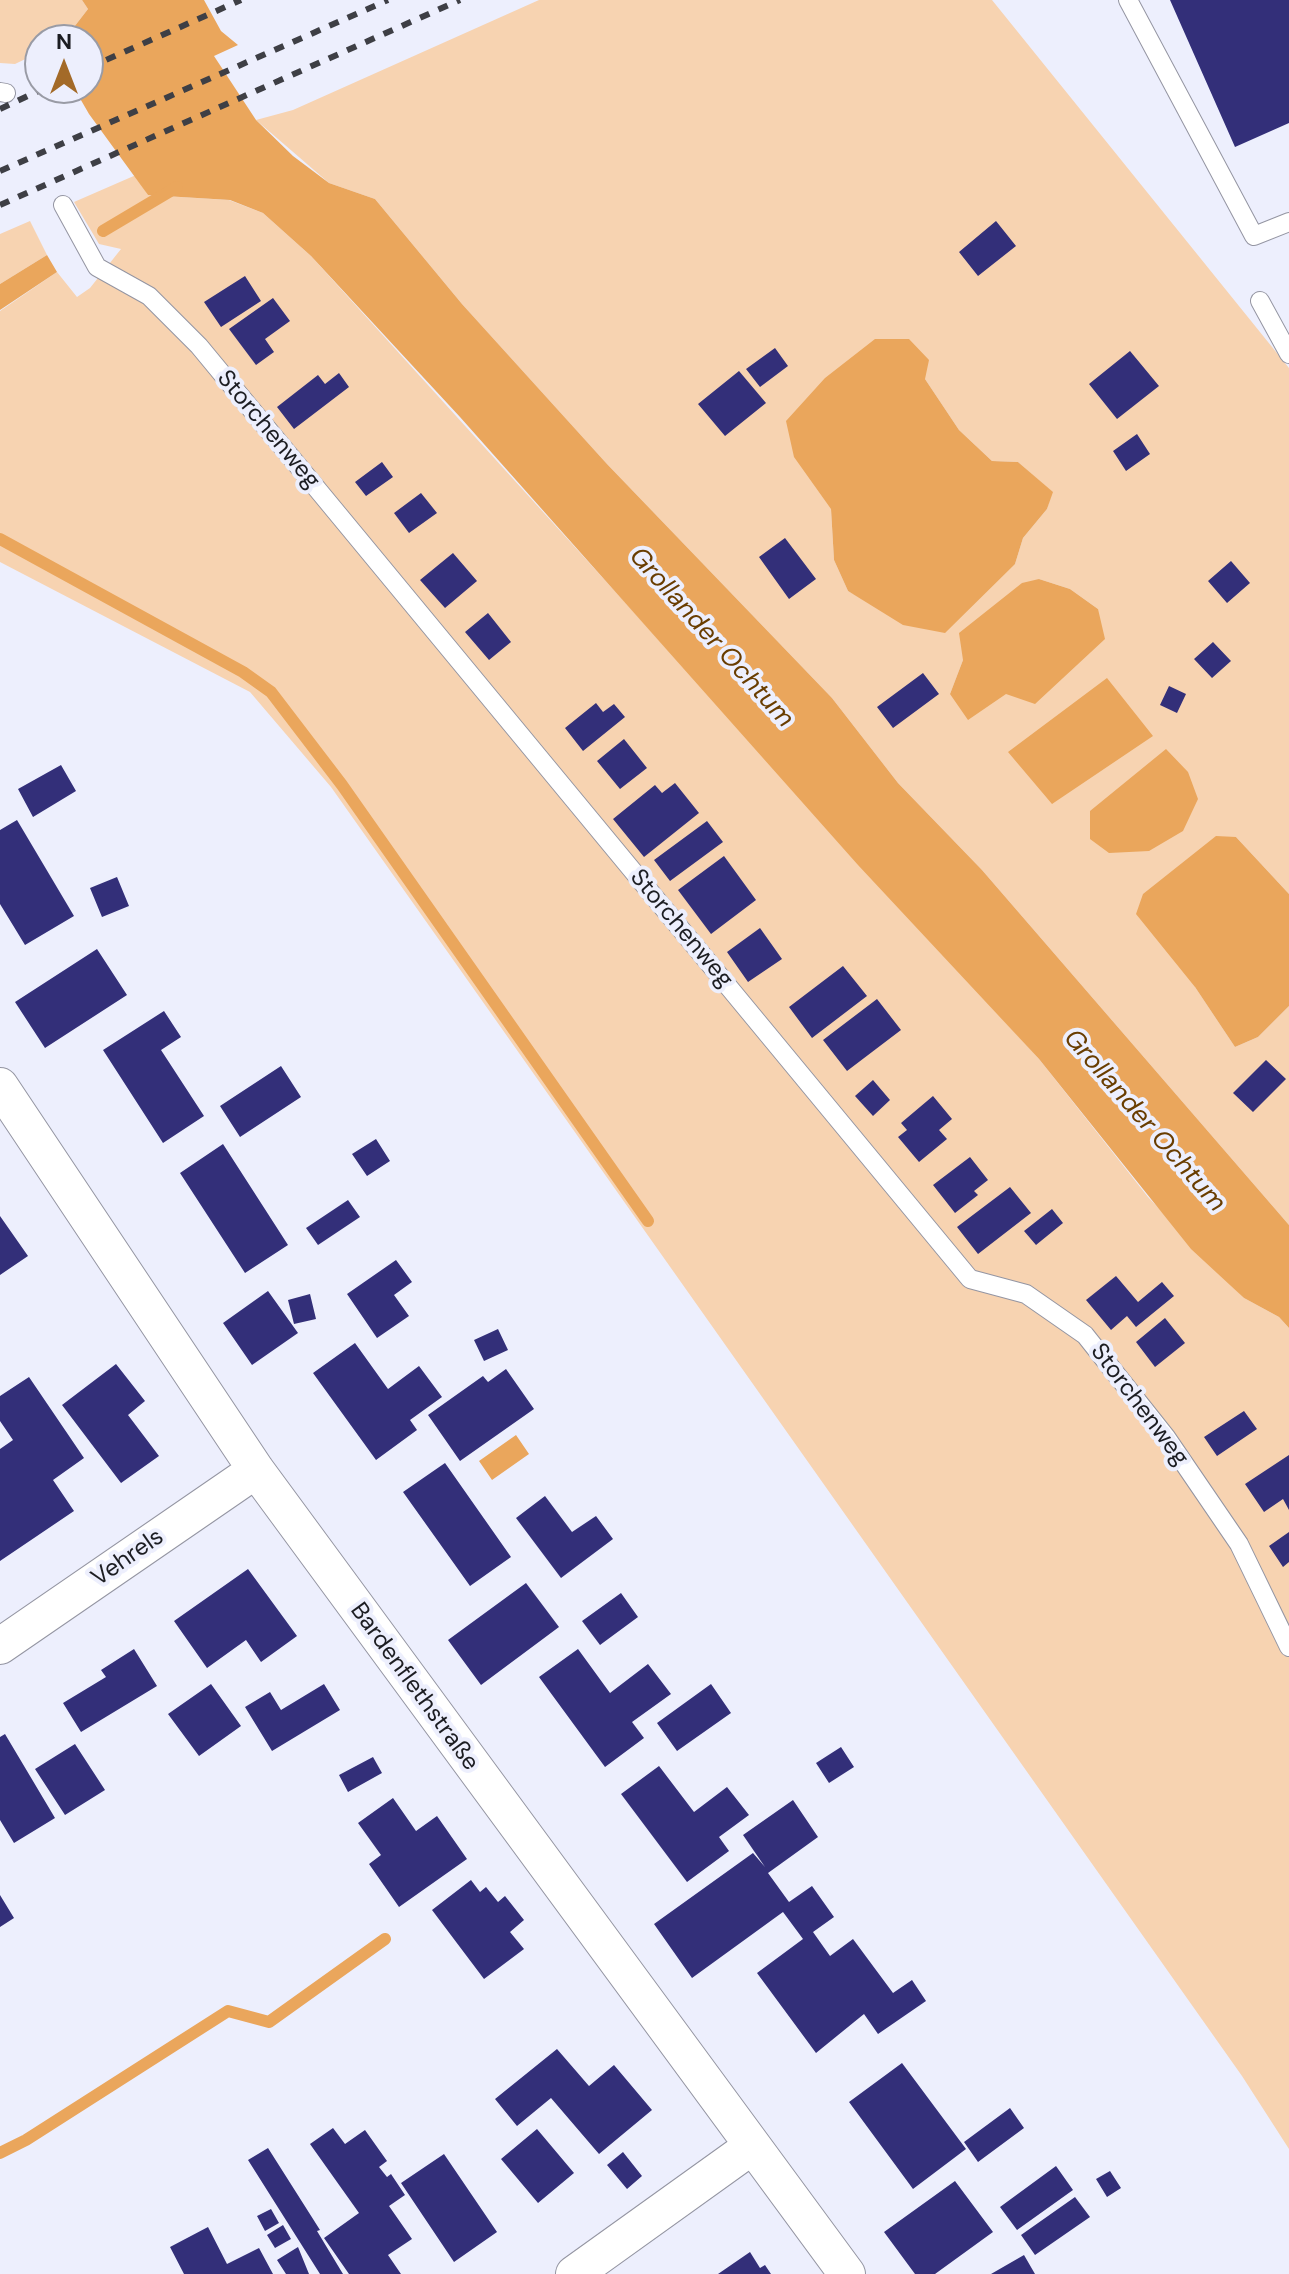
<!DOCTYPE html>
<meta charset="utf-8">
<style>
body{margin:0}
#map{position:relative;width:1289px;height:2274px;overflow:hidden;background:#edeffd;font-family:"DM Sans",sans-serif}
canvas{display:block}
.north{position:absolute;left:24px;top:24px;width:80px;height:80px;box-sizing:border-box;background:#edeffd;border:2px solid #999ba5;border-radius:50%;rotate:0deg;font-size:22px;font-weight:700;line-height:32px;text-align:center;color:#1c1d22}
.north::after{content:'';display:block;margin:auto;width:28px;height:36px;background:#a36a28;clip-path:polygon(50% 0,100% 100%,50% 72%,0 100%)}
</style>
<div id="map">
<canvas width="1289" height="2274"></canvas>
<div class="north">N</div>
</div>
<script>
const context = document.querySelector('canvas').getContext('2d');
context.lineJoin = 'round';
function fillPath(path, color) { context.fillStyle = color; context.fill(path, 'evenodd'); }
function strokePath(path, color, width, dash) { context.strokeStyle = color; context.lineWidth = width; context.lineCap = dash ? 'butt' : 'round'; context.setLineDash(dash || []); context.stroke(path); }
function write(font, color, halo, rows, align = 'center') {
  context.font = font + ' "DM Sans",sans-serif'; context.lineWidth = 8; context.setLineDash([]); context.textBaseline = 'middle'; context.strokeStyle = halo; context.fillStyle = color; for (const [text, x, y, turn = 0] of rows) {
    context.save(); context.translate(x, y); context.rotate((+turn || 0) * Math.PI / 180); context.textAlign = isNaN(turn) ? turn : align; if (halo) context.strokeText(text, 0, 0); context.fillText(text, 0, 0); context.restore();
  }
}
fillPath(new Path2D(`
 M0,0H82L88,9L64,40H40V52L15,64L0,63Z
 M539,0H992L1289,368V894L1236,837L1195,987L1235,1047L1258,1037L1289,1006V1225L982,870L898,783L832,698L607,464L462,304L375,199L329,183L256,120L293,110ZM925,379L959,430L992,461L1018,462L1052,492L1047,509L1023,538L1015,564L859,597L848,591L834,560L831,509ZM1039,579L1070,589L1098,609L950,694L963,660Z
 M136,175L148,195L229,200L263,213L311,256L1039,1059L1148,1197L1244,1298L1279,1317L1289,1328V2149L1242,2076L331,787L250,692L0,562V311L57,272L77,297L90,288L121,249L99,244L74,202Z
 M30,221L47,255L0,284V234Z`), '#f7d3b1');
fillPath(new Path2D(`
 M82,0H204L221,31L238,45L214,56L256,120L293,156L329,183L375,199L462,304L607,464L832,698L898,783L982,870L1289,1225V1328L1279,1317L1244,1298L1191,1249L1039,1059L858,865L460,417L311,256L263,213L230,200L148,195L89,114L74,88H88V40H64L88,9Z
 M47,255L57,272L0,310V284Z
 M875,339H909L929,360L925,379L959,430L992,461L1018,462L1053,492L1047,509L1023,538L1015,564L945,633L903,625L848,591L834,560L831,509L794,457L786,421L825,378Z
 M1039,579L1070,589L1098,609L1105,639L1035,704L1006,694L968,720L950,694L963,660L959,633L1022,583Z
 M1107,678L1153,736L1052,804L1008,752Z
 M1166,749L1188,772L1198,799L1183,831L1149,851L1109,853L1090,839V811Z
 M1216,836L1236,837L1289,894V1006L1258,1037L1235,1047L1195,987L1136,914L1143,894Z
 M516,1435L529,1454L492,1480L479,1461Z`), '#eaa65c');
strokePath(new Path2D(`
 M103,231L177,187
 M0,539L243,672L271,692L342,785L648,1221
 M0,2153L26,2140L228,2011L269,2022L385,1939`), '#eaa65c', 12);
fillPath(new Path2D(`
 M1170,0H1289V123L1235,147Z
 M996,221L1016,246L978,276L959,252Z
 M245,276L261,301L221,327L204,302Z
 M273,298L290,321L265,339L274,352L256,365L229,329Z
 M775,348L788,366L760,387L746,369Z
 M1130,351L1159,386L1117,419L1089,384Z
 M739,371L766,403L725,436L698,404Z
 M339,373L349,387L294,429L277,407L318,375L325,384Z
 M1137,434L1150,454L1126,471L1113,451Z
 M382,462L393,477L366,496L355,482Z
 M421,493L437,513L409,533L394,513Z
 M785,538L816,579L789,599L759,557Z
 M453,553L477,581L445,608L420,580Z
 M1231,561L1250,583L1227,603L1208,581Z
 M488,613L511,642L489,660L465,632Z
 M1213,642L1231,661L1212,678L1194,659Z
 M923,673L939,694L893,728L877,707Z
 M1169,686L1186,694L1177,713L1160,705Z
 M596,703L603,712L614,704L625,717L583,751L565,728Z
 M624,739L647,768L620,789L597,761Z
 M61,765L76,791L33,817L18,789Z
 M675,783L699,813L644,857L613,819L655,785L662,793Z
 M17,820L74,916L25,945L0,904V830Z
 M707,821L723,842L670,881L654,860Z
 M724,856L756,900L711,934L678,890Z
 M117,877L129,906L102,917L90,888Z
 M760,928L782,959L748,982L727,952Z
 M97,949L127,995L45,1048L15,1002Z
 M843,966L867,996L812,1038L789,1007Z
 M877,999L901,1030L847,1071L823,1040Z
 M164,1011L181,1037L161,1050L204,1116L163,1143L103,1050Z
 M1266,1060L1286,1079L1253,1112L1233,1093Z
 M281,1066L301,1097L240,1137L220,1106Z
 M873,1080L890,1100L873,1116L855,1096Z
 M933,1096L952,1119L939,1130L947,1139L919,1162L898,1137L907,1130L901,1123Z
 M376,1139L390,1161L367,1176L352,1154Z
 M223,1144L288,1245L245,1273L180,1173Z
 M970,1157L988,1180L974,1191L978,1195L955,1213L933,1185Z
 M1010,1187L1031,1213L978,1254L957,1227Z
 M348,1200L360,1217L318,1245L306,1228Z
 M1052,1209L1063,1223L1036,1245L1024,1231Z
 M0,1216L28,1256L0,1275Z
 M396,1260L412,1282L394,1295L409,1316L377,1338L347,1294Z
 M1116,1276L1138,1302L1162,1282L1174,1296L1136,1327L1127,1316L1111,1330L1086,1300Z
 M268,1291L298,1333L252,1365L223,1323Z
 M310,1294L316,1319L294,1324L288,1300Z
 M1165,1318L1185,1343L1155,1367L1136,1342Z
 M498,1329L508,1350L484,1361L474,1340Z
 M355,1343L388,1389L419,1366L442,1397L410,1420L417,1430L376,1460L313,1373Z
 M116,1364L145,1401L128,1415L159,1456L121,1483L62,1405Z
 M506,1369L534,1409L460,1461L428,1415L483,1376L488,1382Z
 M29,1377L84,1458L53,1480L74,1511L0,1561V1449L13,1440L0,1421V1396Z
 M1244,1411L1257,1429L1217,1456L1204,1437Z
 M1289,1455V1510L1283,1499L1264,1512L1245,1484Z
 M445,1463L511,1557L470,1586L403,1492Z
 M545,1496L572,1532L596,1516L613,1539L561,1578L516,1518Z
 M1289,1532V1562L1283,1567L1269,1546Z
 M248,1569L297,1636L261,1662L246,1640L207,1668L174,1621Z
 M526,1583L559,1627L481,1685L448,1640Z
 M621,1593L638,1617L600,1645L582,1621Z
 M134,1649L157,1686L81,1732L63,1703L106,1677L101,1670Z
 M578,1649L610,1693L648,1664L671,1694L632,1722L644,1738L605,1767L539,1677Z
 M211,1684L241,1726L199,1756L168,1714Z
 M324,1684L340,1710L272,1751L245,1707L270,1692L281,1710Z
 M711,1684L731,1713L677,1751L657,1723Z
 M5,1734L55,1818L14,1843L0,1820V1737Z
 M75,1744L105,1790L65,1815L35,1769Z
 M841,1747L854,1767L829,1783L816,1763Z
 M373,1757L382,1773L348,1792L339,1775Z
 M659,1766L694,1812L727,1787L749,1815L719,1837L729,1851L687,1882L621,1794Z
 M393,1798L416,1831L437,1816L467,1859L399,1907L369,1864L381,1855L358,1823Z
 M793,1800L818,1837L768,1873L789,1902L812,1886L834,1917L813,1932L830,1956L853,1939L893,1993L912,1980L926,2001L878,2034L864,2014L816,2053L757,1973L803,1939L783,1912L692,1978L654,1924L753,1853L765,1867L743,1835Z
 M471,1880L480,1892L486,1887L498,1902L505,1896L524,1920L510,1932L524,1949L484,1979L432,1910Z
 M0,1895L14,1918L0,1927Z
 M557,2049L589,2086L614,2065L652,2110L599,2154L551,2098L517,2126L495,2099Z
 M902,2063L966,2149L913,2189L849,2102Z
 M1010,2108L1024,2128L978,2162L964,2142Z
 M333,2128L345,2144L365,2130L387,2161L379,2167L387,2177L391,2174L405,2195L389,2206L412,2239L388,2255L401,2274H349L324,2238L359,2213L310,2144Z
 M537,2129L574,2173L538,2203L501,2159Z
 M268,2148L320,2230L317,2231L343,2274H320L248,2160Z
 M623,2152L642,2176L627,2189L607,2165Z
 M444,2154L497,2232L454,2262L401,2183Z
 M1056,2166L1073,2190L1017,2230L1000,2207Z
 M1110,2171L1121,2188L1107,2197L1096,2179Z
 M955,2181L993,2232L935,2274H915L884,2232Z
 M1075,2197L1090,2217L1035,2255L1021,2235Z
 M271,2209L279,2223L265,2231L257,2216Z
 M283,2225L291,2239L275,2248L267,2235Z
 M208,2227L227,2264L259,2248L273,2274H184L170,2247Z
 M298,2247L309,2274H286L277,2260Z
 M750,2252L760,2268L765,2265L771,2274H718Z
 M1024,2255L1035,2274H991Z`), '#332f79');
const service = new Path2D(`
 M1128,0L1254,236L1289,222
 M0,92L6,93
 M63,205L97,267L149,296L199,346L970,1279L1026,1294L1085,1335L1166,1437L1239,1544L1289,1647
 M1260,301L1289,354`);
const minor = new Path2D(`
 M0,1086L256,1470L847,2274
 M0,1646L256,1470
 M574,2274L751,2147`);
strokePath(service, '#9495a2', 20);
strokePath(minor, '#9495a2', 38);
strokePath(service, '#fff', 18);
strokePath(minor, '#fff', 36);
strokePath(new Path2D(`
 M88,68L241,0
 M0,109L45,88
 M0,171L388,0
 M0,205L460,0`), '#3e3f45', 6, [10, 10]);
write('24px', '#1c1d22', '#edeffd', [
 ["Storchenweg",268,430,50],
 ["Storchenweg",681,929,50],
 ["Storchenweg",1139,1405,53],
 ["Vehrels",128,1558,-35],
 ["Bardenflethstraße",414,1687,54]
]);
write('italic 26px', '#693d00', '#edeffd', [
 ["Grollander Ochtum",711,638,48],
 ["Grollander Ochtum",1144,1121,49]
]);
</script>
